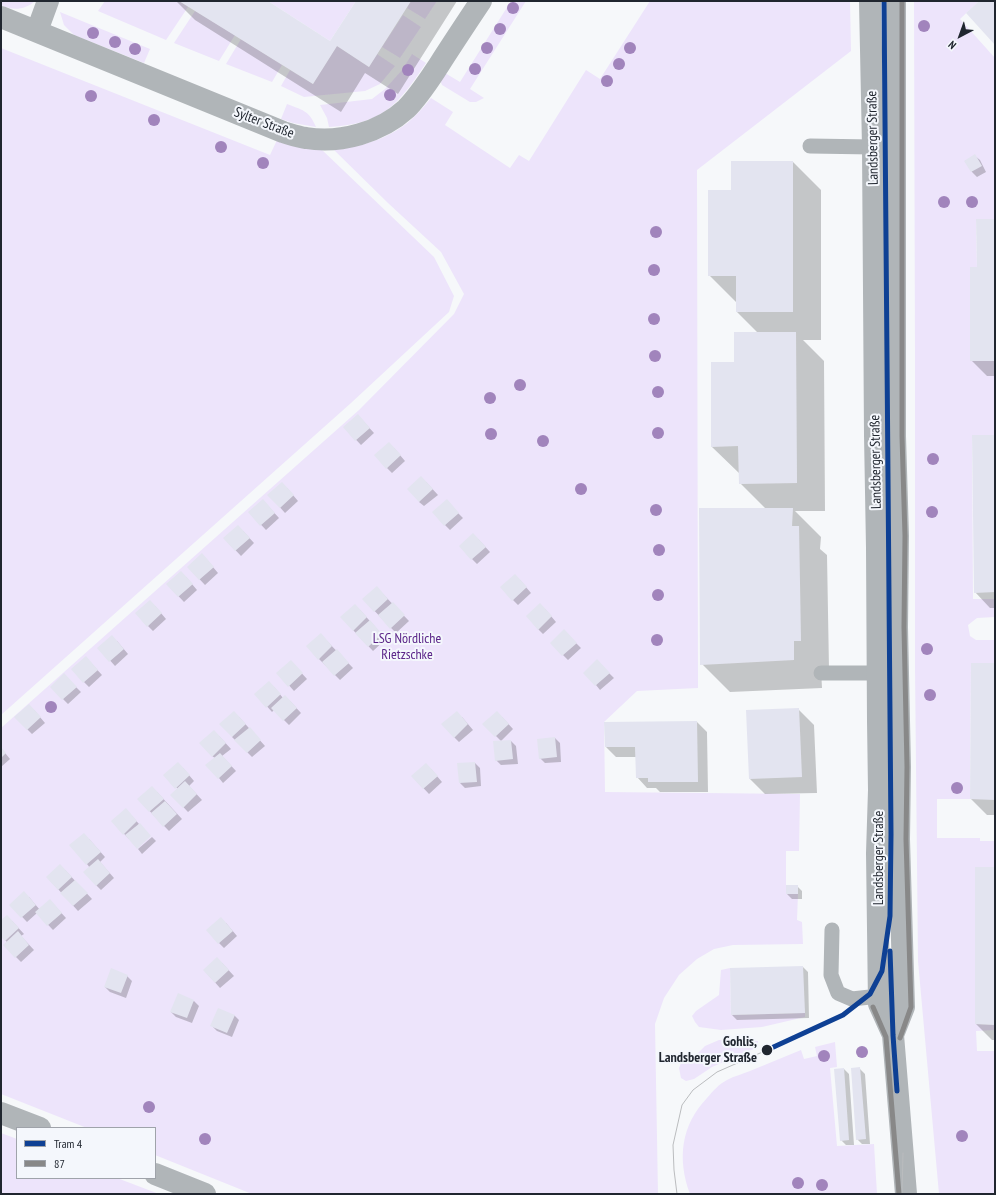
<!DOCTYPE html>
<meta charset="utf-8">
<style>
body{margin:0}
#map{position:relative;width:996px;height:1195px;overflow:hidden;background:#f6f8fa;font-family:"PT Sans Narrow",sans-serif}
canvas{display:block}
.frame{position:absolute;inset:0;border:2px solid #20262f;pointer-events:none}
.legend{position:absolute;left:16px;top:1127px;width:140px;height:52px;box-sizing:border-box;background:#f4f7fc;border:1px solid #9fa3aa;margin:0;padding:5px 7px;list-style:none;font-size:12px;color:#20262f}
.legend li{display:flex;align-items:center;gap:8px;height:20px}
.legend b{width:20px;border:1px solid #9fa3aa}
.north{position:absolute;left:940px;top:16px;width:40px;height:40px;-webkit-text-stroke:3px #f4f7fc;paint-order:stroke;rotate:221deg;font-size:11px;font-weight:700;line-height:16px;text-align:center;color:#20262f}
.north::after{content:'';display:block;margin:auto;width:14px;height:18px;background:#20262f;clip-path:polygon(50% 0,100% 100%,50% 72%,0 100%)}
</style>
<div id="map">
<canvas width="996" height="1195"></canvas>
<div class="frame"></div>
<ul class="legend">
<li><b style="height:5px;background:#0e4094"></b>Tram 4</li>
<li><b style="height:5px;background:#888"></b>87</li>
</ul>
<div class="north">N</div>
</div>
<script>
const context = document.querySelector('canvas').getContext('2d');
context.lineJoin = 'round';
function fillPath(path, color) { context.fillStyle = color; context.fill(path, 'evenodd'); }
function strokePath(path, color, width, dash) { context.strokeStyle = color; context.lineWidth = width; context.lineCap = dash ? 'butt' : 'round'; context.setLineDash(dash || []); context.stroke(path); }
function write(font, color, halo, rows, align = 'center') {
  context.font = font + ' "PT Sans Narrow",sans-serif'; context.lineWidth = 4; context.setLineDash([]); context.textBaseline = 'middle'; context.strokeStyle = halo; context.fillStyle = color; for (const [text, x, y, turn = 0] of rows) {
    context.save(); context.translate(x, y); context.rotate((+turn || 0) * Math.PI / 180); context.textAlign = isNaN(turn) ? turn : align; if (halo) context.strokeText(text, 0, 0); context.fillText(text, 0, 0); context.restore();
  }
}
fillPath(new Path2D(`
 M1,1H35C25,10 13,11 1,5Z
 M105,1H179L188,7L166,40L98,11Z
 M268,1H356L330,41Z
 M411,1H437L425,19L407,8Z
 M511,1H526L470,89L484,98L476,102H470L442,85L440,80L445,73L460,82Z
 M650,1H850L851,51L697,170L698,688L637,691L604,722L605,792L800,794L799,851H786V894H798L797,920L802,922L803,944L733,945L714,949L697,959L679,975L664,998L655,1024L658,1194H252L155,1155V1128H87L1,1094V728L359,410L454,314L464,294L441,252L388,203L333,149C362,147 393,138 415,116C420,111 426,104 431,98L453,112L445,125L510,168L519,155L529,161L586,70L600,79Z
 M914,1H979L960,19L995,58V219L976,220L977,267L970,268V360L995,361V435H972L973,599H995V617L977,618L968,625L970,636L976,640H995V663H971L970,799H937V838H980V841H995V867H975V1024L995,1025V1030L976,1031L977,1051H995V1194H939L918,961L915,669V358Z
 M195,11L235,35L219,61L174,43Z
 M60,12L150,49L144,63L74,35L64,25Z
 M403,15L421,27L400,58L382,47Z
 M241,39L282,65L272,82L226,64Z
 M337,46L369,67L377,54L395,66L380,84L365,91L304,97L281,86L290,70L313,84Z
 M1,48L270,155L277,140L321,149L434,257L454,296L449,312L351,403L1,715Z
 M412,54L426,63C398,105 383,124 329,127L327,118L320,105L372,99L385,89L402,70Z
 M287,104C302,110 309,110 316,127L293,123L281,119Z
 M730,968L731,1015L805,1013V1017L762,1027L721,1030L699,1027L695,1022L692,1016L696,1011L719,995L721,970Z
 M719,1040L758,1041V1047L712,1067L694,1079L686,1081L681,1078L679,1068L682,1061L693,1058L705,1046Z
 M835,1042L837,1067L830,1068L837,1146L874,1144L877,1194H690C677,1159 681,1125 707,1098C713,1091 719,1084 727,1080C734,1076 743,1074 750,1071C767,1064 784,1057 801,1050L804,1059L817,1056L815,1047Z
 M1,1133L17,1139V1178H117L159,1194H1Z`), '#ede4fb');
fillPath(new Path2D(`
 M176,1H266L331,43L357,1H457L398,94L365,73L341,112L195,20Z
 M975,156L980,160L986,172L977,177L972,172L965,161Z
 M793,162L821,190V340H803L824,361L825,511H795L821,537L820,549L827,555L829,669H821L822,688L730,692L702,664L766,509L740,483V474L712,447L735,363L758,333L737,312V303L709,275L732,191Z
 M995,220V376H987L971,360L978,268Z
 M363,421L374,433L361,445L345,428Z
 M995,436V608H990L975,592Z
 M394,448L405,461L392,473L387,468Z
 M426,482L438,495L424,506L419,502Z
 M287,488L298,501L285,513L269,495Z
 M268,506L279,518L266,530L249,512Z
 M451,506L463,518L450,530L445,525Z
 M243,531L254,543L241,556L224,538Z
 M478,539L490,552L477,564L472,559Z
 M207,560L218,573L205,585L188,567Z
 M186,577L197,590L184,602L167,584Z
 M520,580L531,593L518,605L513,600Z
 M381,592L409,621L396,633L363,599Z
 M155,606L166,619L153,631L148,626Z
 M545,609L556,622L543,634L538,629Z
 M360,610L386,639L373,651L353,630Z
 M569,636L581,648L568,660L563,655Z
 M326,640L353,668L340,680L319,659Z
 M117,641L128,654L115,666L99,648Z
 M90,662L102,675L89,687L84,682Z
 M972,664H995V815H987L971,799Z
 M602,666L614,678L600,690L596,685Z
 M296,667L307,679L294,691L278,673Z
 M69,680L81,692L68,704L63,699Z
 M274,687L283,698L290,701L301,713L289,725L274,710L272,712L256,694Z
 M798,709L814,725L817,793L765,794L750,779Z
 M34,710L45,723L32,734L27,729Z
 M239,717L265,746L252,757L232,737Z
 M462,717L473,730L459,742L454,737Z
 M502,717L513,729L501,741L484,724Z
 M697,722L707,732L708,792H660L656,788H647L637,777L636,757H616L606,747Z
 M219,736L231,749L222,756L236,771L223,783L219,778L215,758L212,756Z
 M555,738L560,743L561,762L545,763L540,758Z
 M511,741L516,746L518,764L501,765L496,760L494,742Z
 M1,748L10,759L1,767Z
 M475,763L480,768L481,786L465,788L460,783Z
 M183,768L194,781L189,786L202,800L188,812L172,795L178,789L164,775Z
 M431,769L442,782L429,794L412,776Z
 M157,792L182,819L169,831L138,799Z
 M130,814L139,824L129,839L112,821Z
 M152,837L156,841L142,854L138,849Z
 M89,839L105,857L100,862L114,878L101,890L96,885L90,868L87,864Z
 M995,868V1040H992L976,1024Z
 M65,870L92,899L78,911L47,877Z
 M797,886L802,891V899H792L787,894Z
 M29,897L40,910L55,906L66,918L53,930L37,913L27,922L11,905Z
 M12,921L24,934L21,936L34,950L21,962L4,945L7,942L1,936V922Z
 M226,923L237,936L224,948L219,943Z
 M222,963L234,976L220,988L204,970Z
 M803,967L808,972L809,1018L737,1020L732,1015Z
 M127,976L132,981L126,998L110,992L105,987Z
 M194,1001L199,1006L192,1023L176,1017L171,1012Z
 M234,1015L239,1020L232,1037L217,1031L212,1026Z
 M844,1069L849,1074L854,1145H846L841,1140Z
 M860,1069L865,1074L870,1144H862L857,1139Z`), '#0003');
fillPath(new Path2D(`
 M179,1H268L330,41L356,1H411L369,67L337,46L313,84Z
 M979,1H995V45L966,13Z
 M975,154L982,166L971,172L964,161Z
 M731,161H793V312H736V276H708V190H731Z
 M976,219H995V361H970V267H977Z
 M734,332H796L797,483L739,484L738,446L711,447V362H734Z
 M358,414L370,428L355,441L343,427Z
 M972,435H995V592L974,593Z
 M389,442L401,455L386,469L374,455Z
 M421,476L433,489L419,502L407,489Z
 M282,482L294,495L280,508L267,495Z
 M263,499L275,513L260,526L248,512Z
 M447,499L459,513L444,526L432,512Z
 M699,508H793L792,526H799L801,641H794V660L700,665Z
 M238,525L250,538L235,551L223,538Z
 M473,533L486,547L471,560L459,546Z
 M202,553L214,567L199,580L187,567Z
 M181,571L193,584L178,597L166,584Z
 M515,574L527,587L512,601L500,587Z
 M377,586L388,599L374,612L362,599Z
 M150,600L162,613L147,627L135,613Z
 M393,602L405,615L390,629L378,615Z
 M540,603L552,616L538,630L526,616Z
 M355,604L367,617L353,631L340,617Z
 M370,620L382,634L368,647L355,633Z
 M564,629L577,643L562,656L550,643Z
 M321,633L332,646L318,660L306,646Z
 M112,635L124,649L109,662L97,648Z
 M337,649L349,663L334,676L322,662Z
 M86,656L98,670L83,683L71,669Z
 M597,659L610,673L595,686L583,673Z
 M291,660L303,673L288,687L276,673Z
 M971,663H995V800L970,799Z
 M64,673L77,687L62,700L50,687Z
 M269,681L281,694L266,708L254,694Z
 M285,695L297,708L283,721L271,708Z
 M29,704L41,717L27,730L14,717Z
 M799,708L802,777L749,779L746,710Z
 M234,711L246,724L232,737L219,724Z
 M457,711L468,724L454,738L441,724Z
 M497,711L509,724L495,737L482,724Z
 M697,721L698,782H648V778H636L635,747H605L604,722Z
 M250,727L261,740L247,753L234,740Z
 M214,730L226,743L212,757L199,743Z
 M555,737L557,757L539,759L537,739Z
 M511,740L513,759L495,761L493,741Z
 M1,747L6,753L1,758Z
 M220,753L232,766L218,779L205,765Z
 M178,762L190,775L175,789L163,775Z
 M475,762L477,782L459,783L457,763Z
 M426,763L438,776L423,789L411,776Z
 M185,781L197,794L183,808L170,795Z
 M152,786L164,799L149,812L137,799Z
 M165,801L177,814L163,827L151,813Z
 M126,808L137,821L123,835L111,821Z
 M140,823L151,836L137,849L125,835Z
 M84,833L101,852L86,865L69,845Z
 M98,859L110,873L96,886L83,872Z
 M60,864L72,877L58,890L46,877Z
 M975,867H995V1025L975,1024Z
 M75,880L88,893L73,906L60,893Z
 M786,885H798V894H786Z
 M24,891L36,905L21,918L9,905Z
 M50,899L62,913L47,926L35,912Z
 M7,915L19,928L5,941L1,937V920Z
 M221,917L233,931L218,944L206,930Z
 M18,931L29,945L15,958L3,945Z
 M217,957L229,970L215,983L203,970Z
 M803,966L805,1013L731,1015L730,968Z
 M111,968L128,975L121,993L104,987Z
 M178,993L194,1000L187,1018L170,1012Z
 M218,1008L235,1015L227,1033L210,1026Z
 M860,1067L866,1139L856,1140L851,1068Z
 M844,1068L849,1140L840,1141L834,1069Z`), '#e3e4f0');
strokePath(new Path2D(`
 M810,146L873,147
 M821,673H878
 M832,930L831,975L838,993L852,999L879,996`), '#b0b5b8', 15);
strokePath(new Path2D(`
 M1,17L283,132C290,134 298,137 306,138C340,144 381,132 406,109C419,96 429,80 439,65C453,43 467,22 481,1
 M37,31L48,1
 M1,1113L40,1128
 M155,1174L205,1194`), '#b0b5b8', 22);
strokePath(new Path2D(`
 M870,1L873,147L875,435L877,548L878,721L879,790L877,853L879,1004L893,1035L906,1194
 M893,1035L904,1007L899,839L900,767L897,627L898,536L895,436V1`), '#b0b5b8', 22);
strokePath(new Path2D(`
 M677,1194L674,1170L673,1145L682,1105L693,1090L717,1072L767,1050
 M902,1194L903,1153`), '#babcbe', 1);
strokePath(new Path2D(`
 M873,1007L886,1037L899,1194
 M900,1038L911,1007L906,839L907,767L904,627L905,536L902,436V1`), '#888', 5);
strokePath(new Path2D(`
 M890,951L893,1035L897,1091
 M767,1050L843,1015L870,994L882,971L890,916L891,834L884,1`), '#0e4094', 5);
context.fillStyle = '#a184bc';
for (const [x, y] of [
 [513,8],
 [924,26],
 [500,29],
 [93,33],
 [115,42],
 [487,48],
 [630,48],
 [135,49],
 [619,64],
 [475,69],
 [408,70],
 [607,81],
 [390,95],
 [91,96],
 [154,120],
 [221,147],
 [263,163],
 [944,202],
 [972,202],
 [656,232],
 [654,270],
 [654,319],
 [655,356],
 [520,385],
 [658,392],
 [490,398],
 [658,433],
 [491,434],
 [543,441],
 [933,459],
 [581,489],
 [656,510],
 [932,512],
 [659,550],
 [658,595],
 [657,640],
 [927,649],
 [930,695],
 [51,707],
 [957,788],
 [862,1052],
 [824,1056],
 [149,1107],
 [962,1136],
 [205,1139],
 [798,1183],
 [822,1185]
]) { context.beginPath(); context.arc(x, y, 6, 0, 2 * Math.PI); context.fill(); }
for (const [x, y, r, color] of [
 [767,1050,6,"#20262f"]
]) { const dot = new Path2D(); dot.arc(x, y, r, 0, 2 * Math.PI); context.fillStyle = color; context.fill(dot); strokePath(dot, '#f4f7fc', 1.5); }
write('14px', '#20262f', '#f4f7fc', [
 ["Sylter Straße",264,123,21],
 ["Landsberger Straße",873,138,-91],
 ["Landsberger Straße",876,462,-91],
 ["Landsberger Straße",879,858,-90]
]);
write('14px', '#5b2589', '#f4f7fc', [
 ["LSG Nördliche",407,639],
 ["Rietzschke",407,655]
]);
write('bold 14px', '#20262f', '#f4f7fc', [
 ["Gohlis,",757,1042],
 ["Landsberger Straße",757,1058]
], 'right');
</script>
